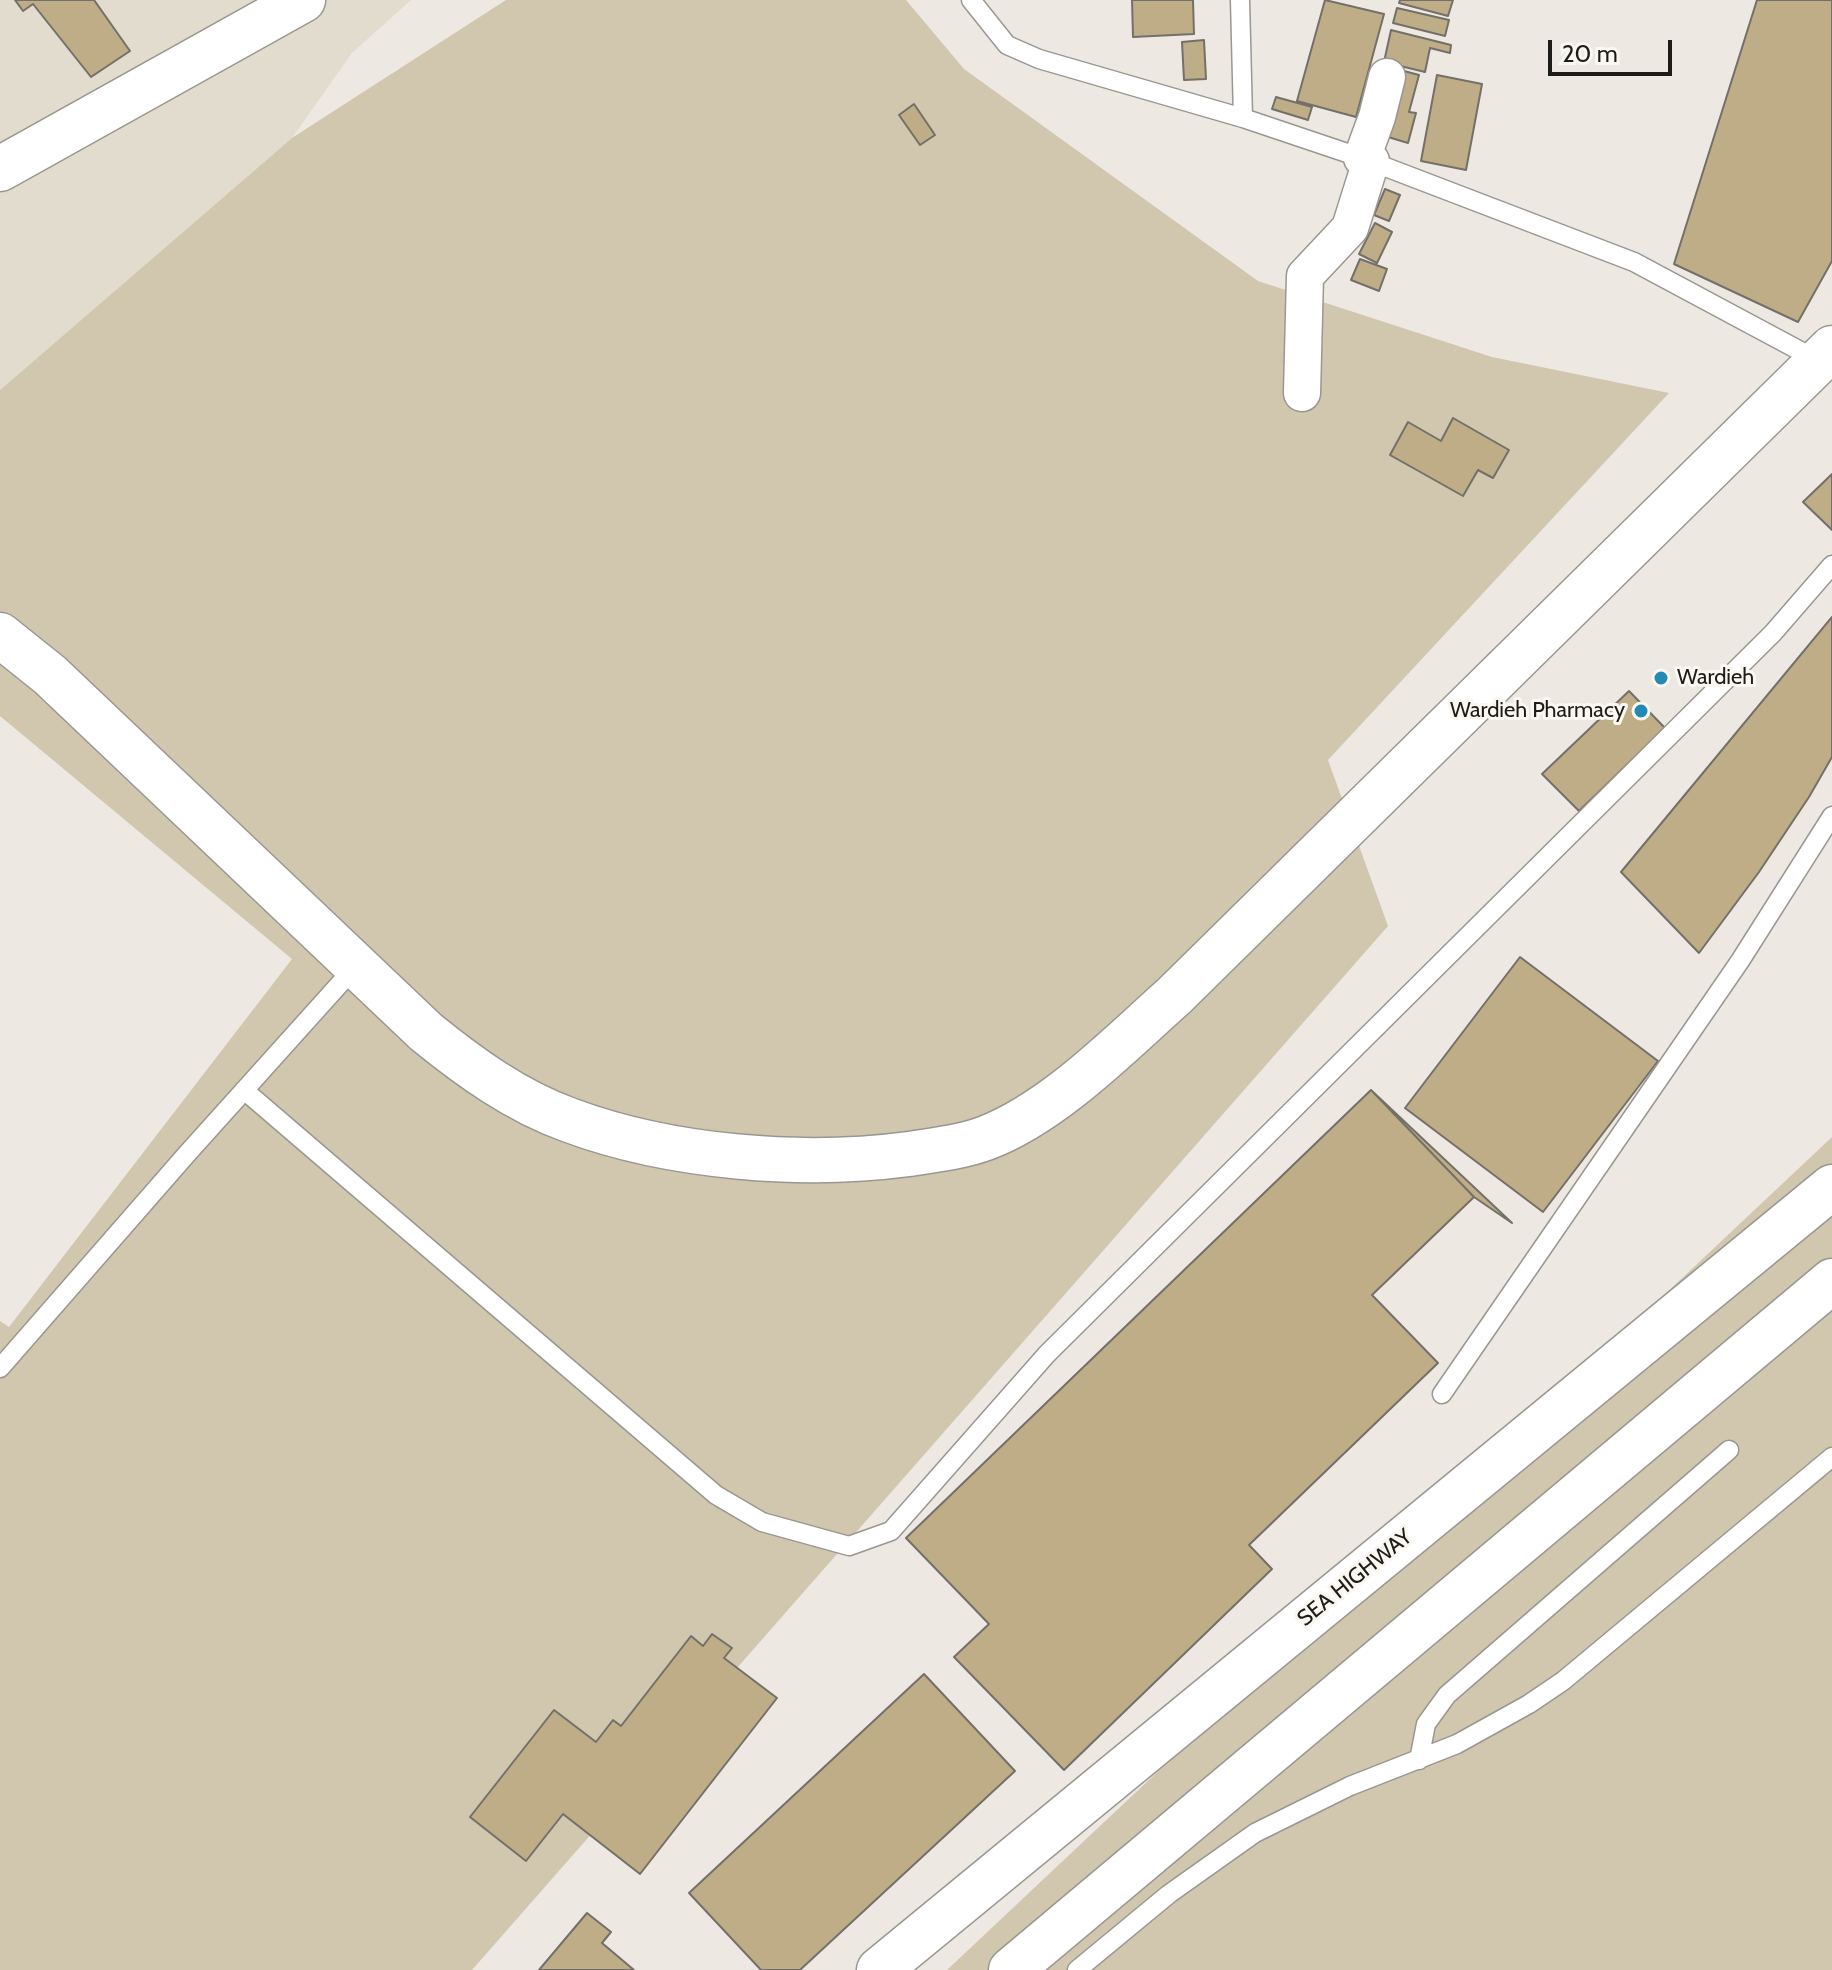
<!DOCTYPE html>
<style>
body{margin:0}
#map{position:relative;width:1832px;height:1970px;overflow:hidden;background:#ede9e2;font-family:Cabin,sans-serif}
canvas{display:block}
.scale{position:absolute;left:1548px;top:40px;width:124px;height:36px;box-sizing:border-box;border:4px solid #1d1c19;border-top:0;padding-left:10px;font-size:24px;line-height:28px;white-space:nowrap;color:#1d1c19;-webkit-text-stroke:6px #faf7f0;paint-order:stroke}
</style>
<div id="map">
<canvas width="1832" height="1970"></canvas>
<div class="scale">20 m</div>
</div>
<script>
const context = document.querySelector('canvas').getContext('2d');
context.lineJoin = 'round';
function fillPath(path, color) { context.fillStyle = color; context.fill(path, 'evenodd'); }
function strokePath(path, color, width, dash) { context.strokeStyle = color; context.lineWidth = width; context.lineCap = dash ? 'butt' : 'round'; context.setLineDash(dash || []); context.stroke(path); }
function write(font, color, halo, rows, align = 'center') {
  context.font = font + ' Cabin,sans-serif'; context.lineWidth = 6; context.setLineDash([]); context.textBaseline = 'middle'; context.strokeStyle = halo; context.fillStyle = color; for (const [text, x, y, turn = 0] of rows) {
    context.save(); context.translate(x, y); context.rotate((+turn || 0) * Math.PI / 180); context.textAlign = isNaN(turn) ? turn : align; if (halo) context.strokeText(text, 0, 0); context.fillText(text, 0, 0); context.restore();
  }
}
fillPath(new Path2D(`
 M0,0H411L352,53L292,138L0,390Z`), '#e2dcce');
fillPath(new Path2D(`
 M506,0H906L964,69L1258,281L1492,357L1669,393L1328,760L1388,926L472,1970H0V1321L9,1327L292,959L0,716V390L292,138Z
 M1832,1137V1970H947Z`), '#d1c6ae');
const building = new Path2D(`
 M15,0H94L130,51L91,77L33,4L23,11Z
 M1132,0H1193L1194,34L1133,37Z
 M1325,0L1384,14L1356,117L1297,101Z
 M1400,0H1453L1448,16L1399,3Z
 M1757,0H1832V261L1798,322L1674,264Z
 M1397,8L1449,20L1445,36L1393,23Z
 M1391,30L1451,45L1450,53L1430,48L1425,72L1384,62Z
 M1204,40L1206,79L1184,80L1182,42Z
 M1404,71L1419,75L1409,112L1416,113L1408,143L1388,137Z
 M1437,75L1482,84L1466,170L1421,161Z
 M1276,97L1312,107L1308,120L1272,109Z
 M914,104L935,135L920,145L899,115Z
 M1385,189L1400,195L1389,221L1374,215Z
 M1375,223L1392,232L1377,263L1359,254Z
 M1360,259L1387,269L1379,291L1351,280Z
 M1453,418L1509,450L1493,478L1478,470L1463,496L1390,455L1408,422L1441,441Z
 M1832,474V530L1803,502Z
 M1832,617V757L1809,797L1759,872L1699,953L1621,872Z
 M1629,691L1665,728L1579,811L1542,774Z
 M1520,957L1658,1061L1543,1212L1405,1108Z
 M1371,1090L1512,1223L1474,1197Z
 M1371,1090L1474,1197L1372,1295L1438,1363L1249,1545L1272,1569L1064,1770L954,1657L989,1624L906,1538Z
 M712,1634L732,1648L724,1658L777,1698L640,1874L563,1814L526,1861L470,1817L554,1710L596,1742L613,1720L621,1726L691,1636L703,1646Z
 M924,1674L1015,1771L800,1970H761L689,1893Z
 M587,1913L611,1932L602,1943L634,1970H539Z`);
fillPath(building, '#bead87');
strokePath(building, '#73706a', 2);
const service = new Path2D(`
 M971,0L1007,45L1039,59L1243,118L1362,158L1634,262L1819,361
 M1240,0L1243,118
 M244,1090L716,1495L762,1522L849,1546L891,1531L1047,1354L1773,633L1832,565
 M0,1368L186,1155L355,967
 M1442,1394L1740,961L1832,816
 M1419,1760L1426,1724L1447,1695L1729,1450
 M1077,1970L1169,1894L1255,1833L1350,1786L1457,1744L1529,1704L1563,1681L1832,1457`);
const minor = new Path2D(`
 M1362,158L1377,117L1387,77
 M1302,393L1305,276L1350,228L1371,161`);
const trunk = new Path2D(`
 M0,169L303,0
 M0,635L50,675L426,1032C469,1067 516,1101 569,1120C671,1158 803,1168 909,1154C935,1150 962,1147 986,1138C1054,1112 1120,1044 1174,996L1832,348`);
const motorway = new Path2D(`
 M879,1970L1832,1187
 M1011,1970L1832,1281`);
strokePath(service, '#9a9791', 21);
strokePath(minor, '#9a9791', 39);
strokePath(trunk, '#9a9791', 47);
strokePath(motorway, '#9a9791', 47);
strokePath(service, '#fff', 18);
strokePath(minor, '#fff', 36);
strokePath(trunk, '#fff', 44);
strokePath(motorway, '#fff', 44);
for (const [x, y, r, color] of [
 [1661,678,8,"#258ab3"],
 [1641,711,8,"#258ab3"]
]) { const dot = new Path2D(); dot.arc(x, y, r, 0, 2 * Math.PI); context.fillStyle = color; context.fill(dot); strokePath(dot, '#faf7f0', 3); }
write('22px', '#1d1c19', '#faf7f0', [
 ["Wardieh",1677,678],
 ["Wardieh Pharmacy",1625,711,"right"]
], 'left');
write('22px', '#1d1c19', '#faf7f0', [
 ["SEA HIGHWAY",1355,1578,-39]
]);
</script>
